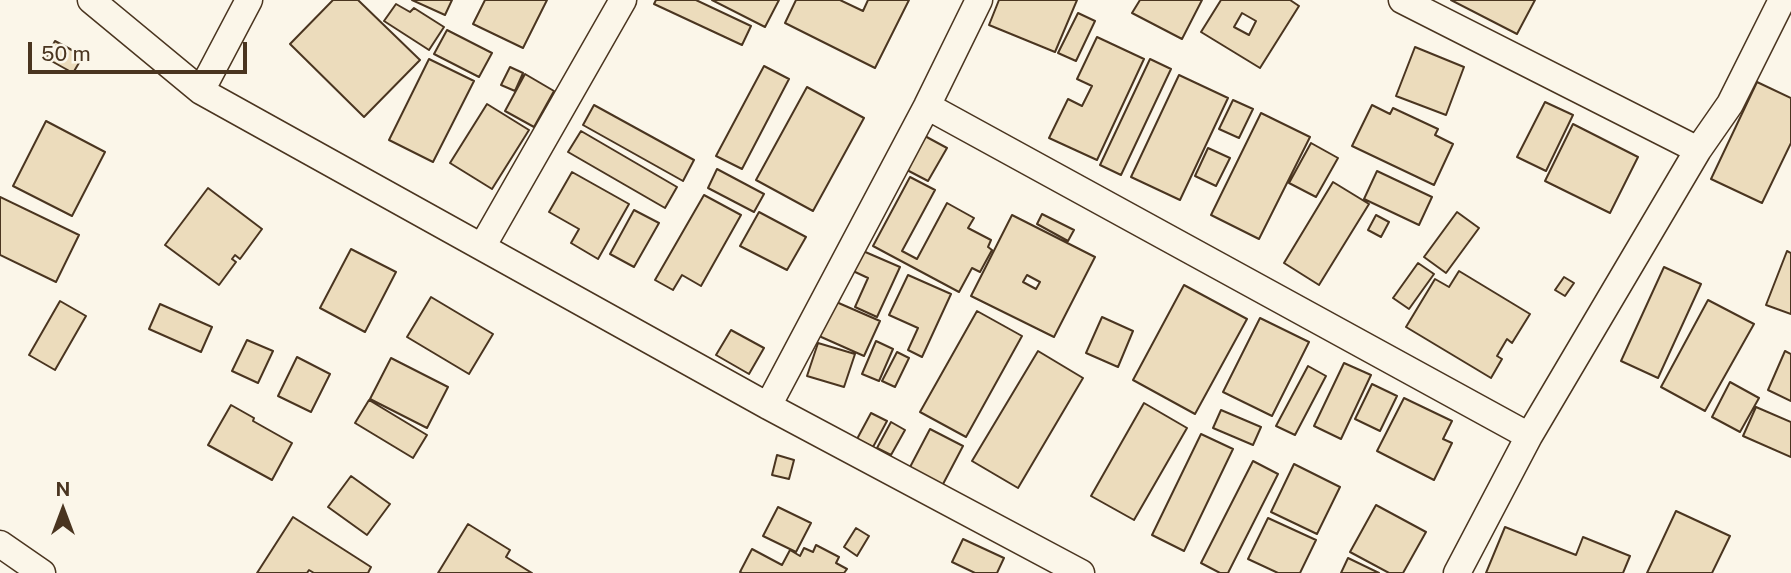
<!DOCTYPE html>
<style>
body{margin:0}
#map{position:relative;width:1791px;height:573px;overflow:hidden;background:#fbf6e9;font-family:"Public Sans",sans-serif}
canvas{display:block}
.north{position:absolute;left:28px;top:475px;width:70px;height:70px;-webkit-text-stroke:5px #fbf6e9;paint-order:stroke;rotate:0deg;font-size:19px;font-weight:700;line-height:28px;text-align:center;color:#4a3520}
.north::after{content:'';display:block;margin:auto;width:24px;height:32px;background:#4a3520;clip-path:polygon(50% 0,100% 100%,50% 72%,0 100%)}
.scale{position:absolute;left:28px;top:42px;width:219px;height:32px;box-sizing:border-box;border:4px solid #4a3520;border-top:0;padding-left:9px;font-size:21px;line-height:24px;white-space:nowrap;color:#4a3520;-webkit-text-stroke:5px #fbf6e9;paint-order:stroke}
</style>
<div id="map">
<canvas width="1791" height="573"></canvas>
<div class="north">N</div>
<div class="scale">50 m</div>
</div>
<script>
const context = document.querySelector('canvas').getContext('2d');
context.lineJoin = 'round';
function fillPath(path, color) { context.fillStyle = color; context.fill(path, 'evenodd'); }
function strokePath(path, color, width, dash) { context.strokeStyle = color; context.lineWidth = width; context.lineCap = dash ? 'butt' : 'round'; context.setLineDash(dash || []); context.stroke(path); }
const building = new Path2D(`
 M333,0H358L420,60L364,117L290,44Z
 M412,0H452L445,15Z
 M485,0H547L523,48L473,24Z
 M656,0H696L751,26L742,45L654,4Z
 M712,0H779L765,27Z
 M796,0H840L863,11L868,0H909L875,68L785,23Z
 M999,0H1077L1055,52L989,25Z
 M1140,0H1202L1182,39L1132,13Z
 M1221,0H1290L1299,6L1260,68L1201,32ZM1242,13L1256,21L1249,35L1234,27Z
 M1451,0H1535L1517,34Z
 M396,4L410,12L414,8L444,27L429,50L384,21Z
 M1078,13L1095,21L1076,61L1058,53Z
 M447,30L492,53L479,77L434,54Z
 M1097,37L1144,59L1097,160L1049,138L1068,99L1082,106L1092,86L1077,79Z
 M55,41L83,56L73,73L46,58Z
 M1415,47L1464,67L1446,115L1396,96Z
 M429,59L474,81L433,162L389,140Z
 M1150,59L1171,69L1121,175L1100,165Z
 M764,66L789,79L742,169L716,156Z
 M510,67L523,73L515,91L501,85Z
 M525,74L554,91L534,127L505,111Z
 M1179,75L1228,98L1180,200L1131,177Z
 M1757,82L1791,98V143L1762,203L1711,179Z
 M807,87L864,118L813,211L756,180Z
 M1233,100L1253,109L1239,138L1219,129Z
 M1545,102L1573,115L1546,171L1517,157Z
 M487,104L529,130L492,189L450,163Z
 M594,105L694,160L683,181L583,125Z
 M1372,105L1390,114L1393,108L1438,129L1435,135L1453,144L1434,185L1352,146Z
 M1261,113L1310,137L1259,239L1211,215Z
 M46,121L105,152L72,216L13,186Z
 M1573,124L1638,157L1610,213L1545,181Z
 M581,131L677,187L665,208L568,152Z
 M923,135L947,148L928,181L905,169Z
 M1311,143L1338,158L1316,197L1289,183Z
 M1208,148L1230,158L1216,186L1195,176Z
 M717,169L764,194L754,212L708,188Z
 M1377,171L1432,197L1419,225L1364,199Z
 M572,172L629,204L598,259L571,243L579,229L549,212Z
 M910,177L935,190L902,251L917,259L947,203L974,218L968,228L991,240L988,247L992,250L980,272L972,268L959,292L873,246Z
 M1333,182L1369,204L1319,285L1284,263Z
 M208,188L262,229L240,259L235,255L232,259L236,262L219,285L165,245Z
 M704,195L741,215L701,286L682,275L673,290L655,280Z
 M0,197L79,235L56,282L0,255Z
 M634,210L659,223L634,267L610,254Z
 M759,212L806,237L787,270L740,246Z
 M1457,212L1479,228L1446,273L1424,257Z
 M1042,214L1074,230L1068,241L1037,224Z
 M1012,215L1095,257L1054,337L971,296ZM1027,275L1040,282L1036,289L1023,282Z
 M1376,215L1389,222L1381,237L1368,230Z
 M351,249L396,272L365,332L320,308Z
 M863,251L900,267L877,317L855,307L868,278L853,271Z
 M1787,251L1791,253V314L1766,305Z
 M1418,263L1434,274L1409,309L1393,298Z
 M1664,267L1701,284L1658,378L1621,361Z
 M1459,271L1530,314L1512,343L1507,339L1497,356L1502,359L1491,378L1406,327L1435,279L1449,287Z
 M908,275L951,294L922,357L908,350L918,328L889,315Z
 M1564,277L1574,283L1565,296L1555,290Z
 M1184,285L1247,319L1195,414L1133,380Z
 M431,297L493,334L469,374L407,337Z
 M1708,300L1754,324L1705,411L1661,387Z
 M60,301L86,316L55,370L29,355Z
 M834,301L880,321L864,356L819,336Z
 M160,304L212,327L201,352L149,329Z
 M977,311L1022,336L966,437L920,412Z
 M1102,317L1133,331L1118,367L1086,353Z
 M1260,318L1309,342L1272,416L1223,392Z
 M731,330L764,348L749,374L716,355Z
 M247,340L273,351L258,383L232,371Z
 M876,341L893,349L879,381L862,374Z
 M818,343L855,354L844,387L807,376Z
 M1038,351L1083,378L1018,488L972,461Z
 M1785,351L1791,354V401L1768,390Z
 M897,352L909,358L895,387L882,381Z
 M297,357L330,374L311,412L278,396Z
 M391,358L448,387L427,428L370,399Z
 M1344,363L1371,375L1341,439L1314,426Z
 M1308,366L1326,376L1295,435L1276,426Z
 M1730,382L1759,398L1740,432L1712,417Z
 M1372,384L1397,396L1380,431L1355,419Z
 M1404,398L1452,421L1443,439L1452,443L1434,480L1377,451Z
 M369,400L427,435L413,458L355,423Z
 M1144,403L1187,428L1134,520L1091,496Z
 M231,405L254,418L253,421L292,443L272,480L208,445Z
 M1756,407L1791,422V457L1743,436Z
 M1221,410L1261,427L1253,445L1213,428Z
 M871,413L887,421L873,447L857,439Z
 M891,422L905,430L891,455L877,448Z
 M930,429L963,446L942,486L909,469Z
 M1201,434L1233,449L1184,551L1152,535Z
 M777,455L794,460L789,479L772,475Z
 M1253,461L1278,474L1228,573H1220L1201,563Z
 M1294,464L1340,487L1317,534L1271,512Z
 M351,476L390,504L367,535L328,507Z
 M1376,505L1426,532L1403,573H1389L1350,552Z
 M778,507L811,523L796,552L763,536Z
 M1676,511L1730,536L1712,573H1647Z
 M293,517L371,567L368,573H314L309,570L307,573H257Z
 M1268,518L1316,540L1300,573H1278L1248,559Z
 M468,524L510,550L506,557L532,573H438Z
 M1505,527L1576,555L1583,537L1630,556L1623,573H1486Z
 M856,528L869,536L857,556L844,547Z
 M963,539L1004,558L997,573H975L952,562Z
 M816,545L839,557L836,563L847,569L844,573H742L740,572L752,549L782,565L790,550L800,556L804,548L813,552Z
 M1348,558L1379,573H1341Z`);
fillPath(building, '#ecdcbc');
strokePath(building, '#4a3520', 2);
const minor = new Path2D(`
 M91,0L201,91L768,406L1081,573
 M1402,0L1698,150
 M201,91L249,0
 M927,106L1529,436
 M482,247L623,0
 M768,406L927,106L979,0
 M0,544L42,573
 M1457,573L1529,436L1698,150L1730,104L1782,0`);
strokePath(minor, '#4a3520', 29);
strokePath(minor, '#fbf6e9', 26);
</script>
